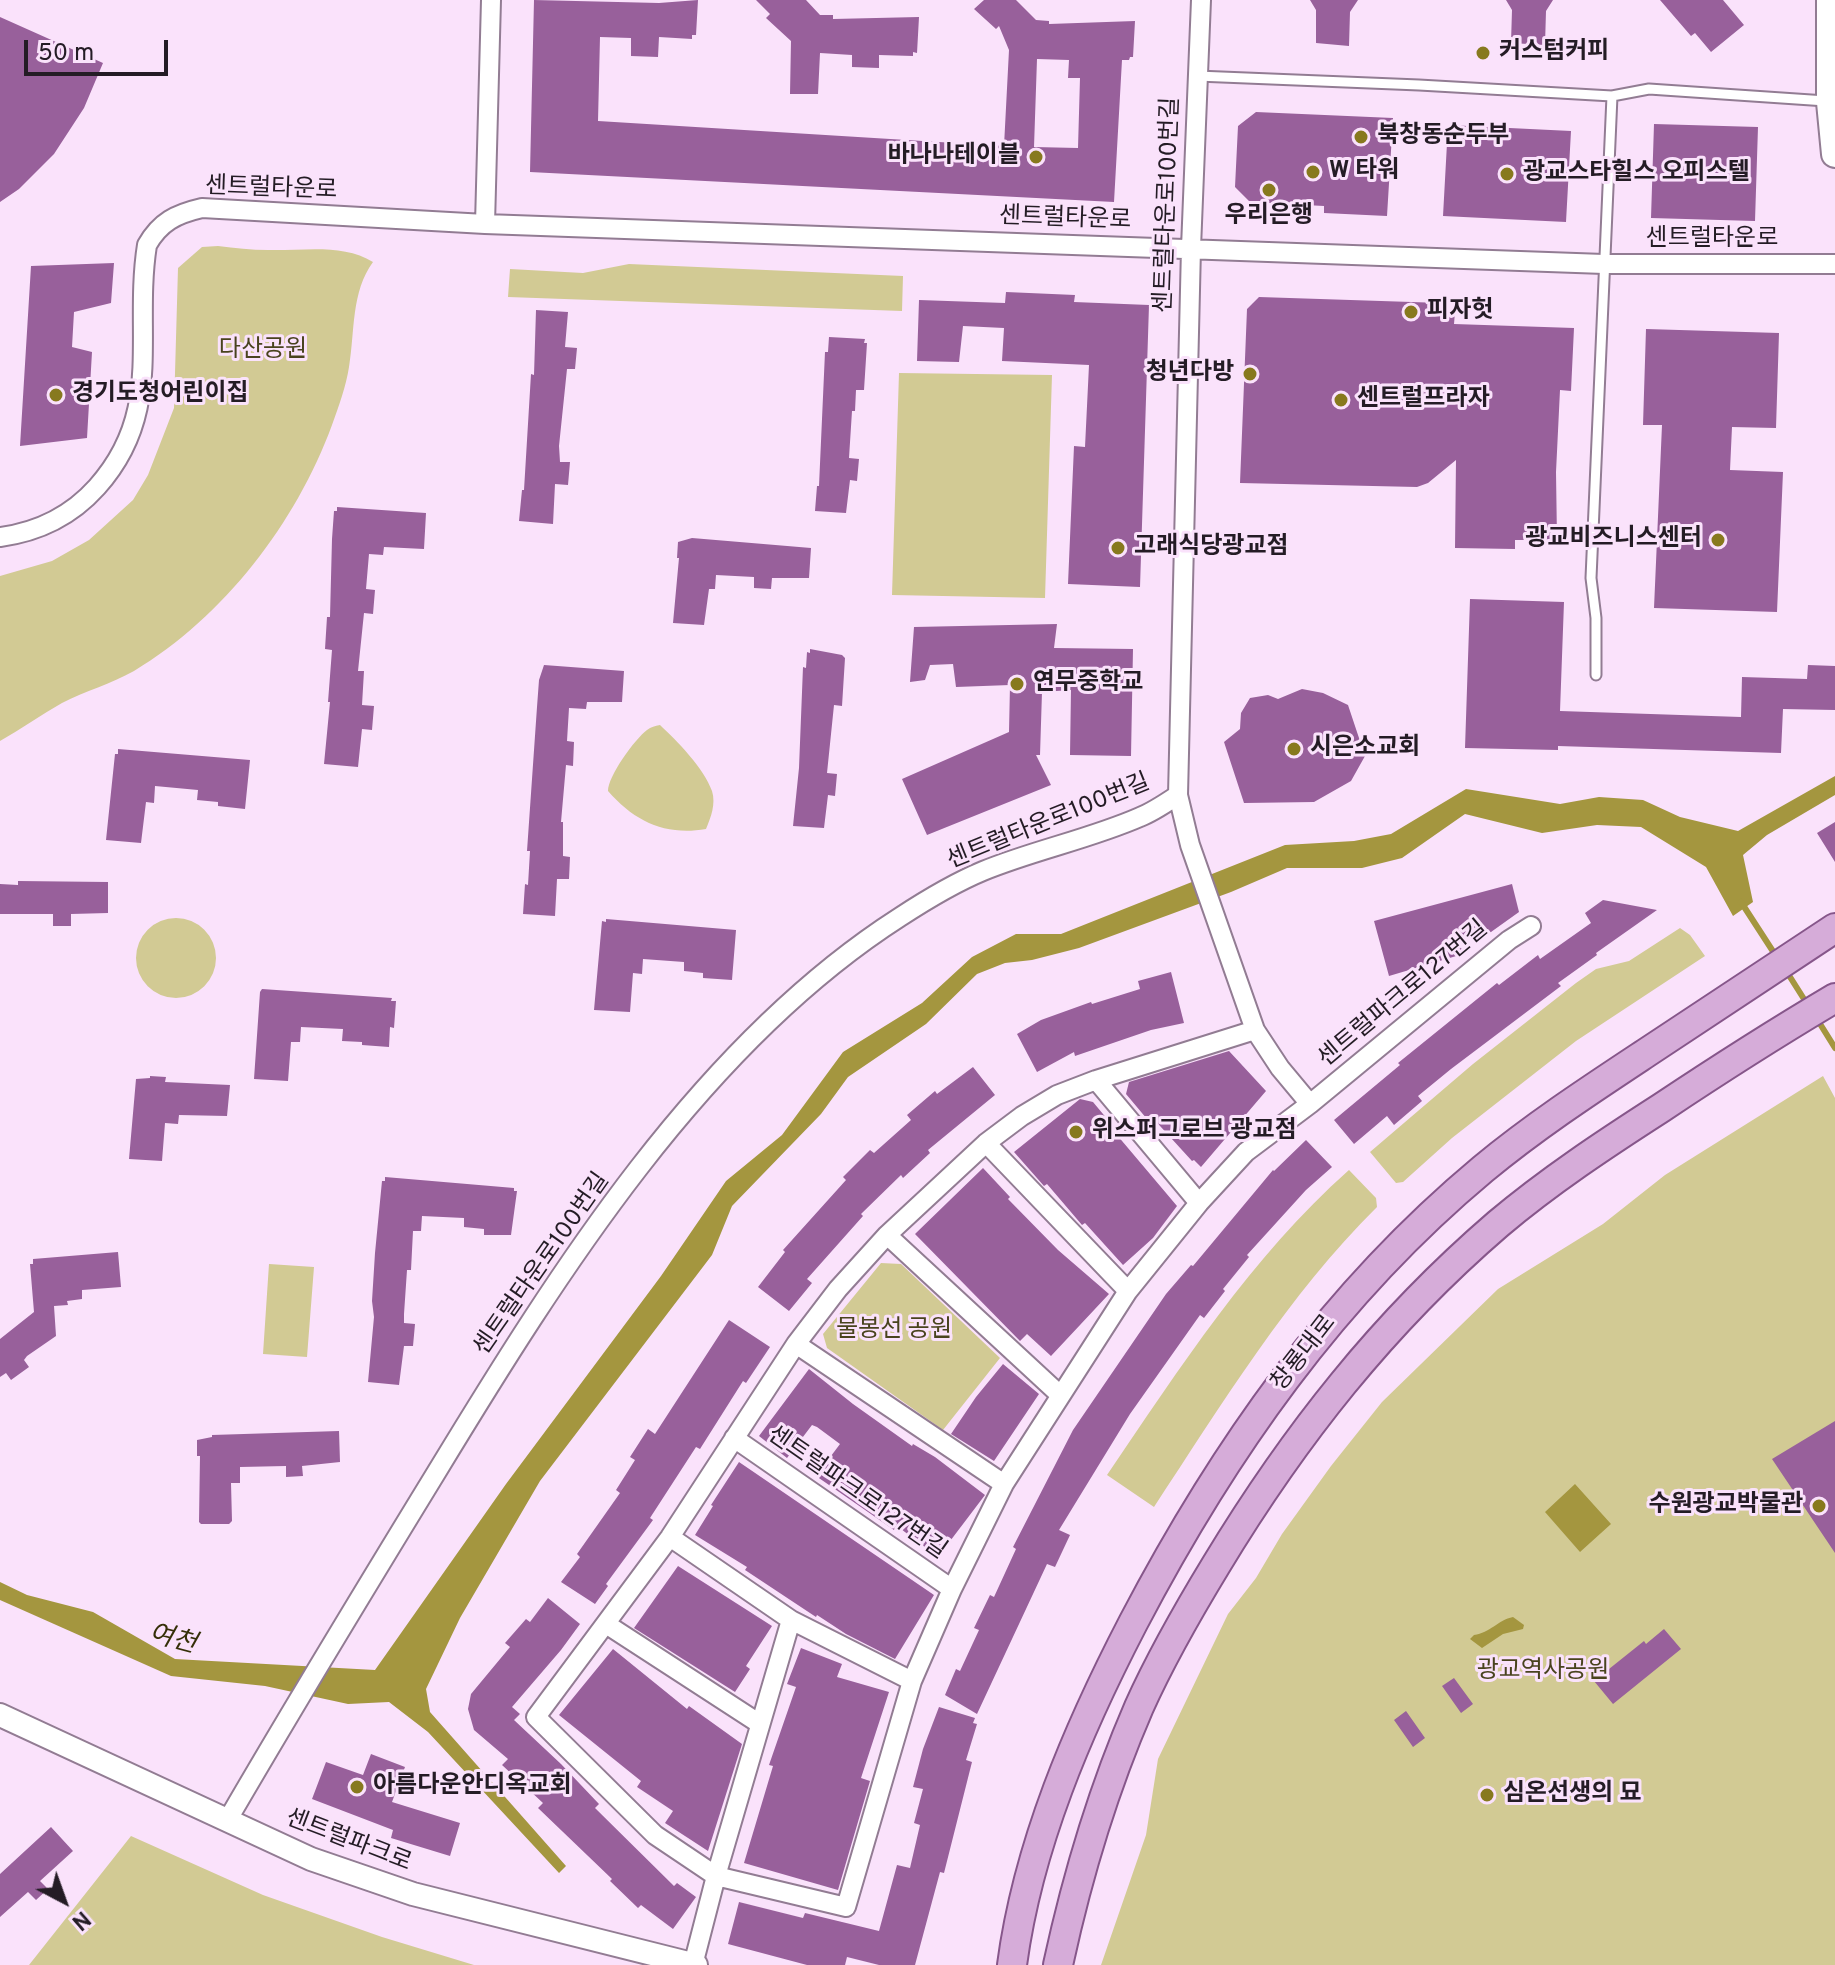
<!DOCTYPE html>
<meta charset="utf-8">
<style>
body{margin:0}
#map{position:relative;width:1835px;height:1965px;overflow:hidden;background:#fae2fb;font-family:Overpass,sans-serif}
canvas{display:block}
.north{position:absolute;left:24px;top:1861px;width:80px;height:80px;-webkit-text-stroke:6px #fae2fb;paint-order:stroke;rotate:139deg;font-size:22px;font-weight:700;line-height:32px;text-align:center;color:#241c25}
.north::after{content:'';display:block;margin:auto;width:28px;height:36px;background:#241c25;clip-path:polygon(50% 0,100% 100%,50% 72%,0 100%)}
.scale{position:absolute;left:24px;top:40px;width:144px;height:36px;box-sizing:border-box;border:4px solid #241c25;border-top:0;padding-left:10px;font-size:24px;line-height:28px;white-space:nowrap;color:#241c25;-webkit-text-stroke:6px #fae2fb;paint-order:stroke}
</style>
<div id="map">
<canvas width="1835" height="1965"></canvas>
<div class="north">N</div>
<div class="scale">50 m</div>
</div>
<script>
const context = document.querySelector('canvas').getContext('2d');
context.lineJoin = 'round';
function fillPath(path, color) { context.fillStyle = color; context.fill(path, 'evenodd'); }
function strokePath(path, color, width, dash) { context.strokeStyle = color; context.lineWidth = width; context.lineCap = dash ? 'butt' : 'round'; context.setLineDash(dash || []); context.stroke(path); }
function write(font, color, halo, rows, align = 'center') {
  context.font = font + ' Overpass,"Noto Sans KR",sans-serif'; context.lineWidth = 6; context.setLineDash([]); context.textBaseline = 'middle'; context.strokeStyle = halo; context.fillStyle = color; for (const [text, x, y, turn = 0] of rows) {
    context.save(); context.translate(x, y); context.rotate((+turn || 0) * Math.PI / 180); context.textAlign = isNaN(turn) ? turn : align; if (halo) context.strokeText(text, 0, 0); context.fillText(text, 0, 0); context.restore();
  }
}
fillPath(new Path2D(`
 M218,246C235,248 251,250 268,250C302,251 343,243 373,262C351,292 355,331 349,367C346,386 339,406 332,425C296,523 224,617 134,671C111,684 85,691 62,703C41,715 21,729 0,741V576L52,561L89,540L133,500L148,475L174,408L178,268L202,247Z
 M629,264L903,276L902,311L508,297L510,269L583,273Z
 M899,373L1052,375L1045,598L892,595Z
 M660,725C677,741 704,768 712,791C716,804 711,817 706,829C666,836 635,822 608,791C608,776 635,739 647,730C651,727 655,726 660,725Z
 M136 958a40 40 0 1 1 80 0a40 40 0 1 1-80 0Z
 M1680,928L1690,935L1705,956L1576,1041L1452,1138L1403,1182L1396,1183L1370,1152L1473,1064L1576,983L1596,969L1629,961Z
 M1823,1076L1835,1098V1965H1101L1146,1835L1158,1759L1228,1614L1256,1578L1282,1534L1331,1466L1382,1402L1498,1289L1603,1224L1665,1175Z
 M1349,1170L1376,1198L1377,1207C1288,1295 1222,1404 1154,1507L1107,1475C1180,1368 1251,1257 1349,1170Z
 M881,1263L901,1264L1000,1358L943,1430L827,1348L823,1334Z
 M269,1264L314,1267L307,1357L263,1354Z
 M131,1836L263,1895L382,1937L474,1965H29Z`), '#d2ca94');
fillPath(new Path2D(`
 M1835,776V795L1767,835L1743,855L1753,902L1733,916L1706,867L1641,827L1597,825L1542,833L1465,814L1402,858L1362,868H1287L1231,892L1079,948L1032,960L1005,963L977,974L926,1024L848,1077L821,1114L732,1206L712,1255L540,1481L460,1618L426,1689L430,1712L566,1866L559,1873L428,1732L389,1702L348,1704L265,1686L171,1676L0,1600V1582L27,1595L93,1612L175,1659L375,1670L506,1484L661,1276L726,1181L782,1135L843,1052L922,1003L972,957L1016,934H1061L1285,845L1354,841L1391,834L1466,789L1560,804L1599,797L1643,800L1680,817L1738,831Z
 M1575,1484L1611,1524L1580,1552L1545,1512Z
 M1513,1617L1524,1625L1523,1629L1503,1634L1482,1648L1470,1639L1474,1635C1490,1633 1498,1620 1513,1617Z`), '#a4963f');
strokePath(new Path2D(`
 M1741,902L1776,956
 M1785,969L1809,1007
 M1817,1019L1835,1048`), '#a4963f', 6);
fillPath(new Path2D(`
 M534,0L659,3L698,0L696,35H692V39L659,37L658,57L631,56V38L600,37L598,121L1004,146L1009,50L999,26L996,29L974,9L984,0H1016L1036,20L1049,21V24L1135,21L1133,57H1130L1129,60H1122L1114,202L530,172ZM1037,59L1069,60L1068,78H1080L1078,148L1034,147Z
 M756,0H806L820,15H833V19L919,17L917,53L913,52V56L879,55V68L852,67V55L820,53L818,94H790L791,41L766,18L770,14Z
 M1310,0H1358L1350,12L1349,46L1316,43V10Z
 M1506,0H1553L1546,11L1545,45L1511,43L1512,10Z
 M1660,0H1723L1744,25L1711,52L1695,33L1691,36Z
 M0,17L103,63L84,108L54,154L19,189L0,202Z
 M1256,112L1393,118L1387,216L1324,213V206L1250,202L1235,187L1238,126Z
 M1654,124L1758,127L1755,221L1651,218Z
 M1448,125L1571,131L1566,222L1443,216Z
 M114,263L111,303L74,312L72,347L92,352L87,438L20,446L31,266Z
 M1006,292L1075,295L1074,302L1149,305L1140,587L1068,584L1074,446L1085,447L1089,365L1002,361L1004,328L963,326L959,362L917,361L919,300L1005,303Z
 M1259,297L1442,303L1441,311L1455,312L1454,324L1574,328L1571,391L1560,390L1556,472L1557,540H1515V549L1455,548L1456,460L1428,483L1417,487L1240,483L1247,309Z
 M536,310L568,312L565,347L577,348L575,369H567L559,446L560,462H570L568,485L555,484L553,524L519,521L522,490H524L531,374L534,375Z
 M1646,329L1779,333L1776,428L1732,427L1730,470L1783,472L1777,612L1654,608L1662,425H1643Z
 M829,337L865,339L864,343H867L864,390H856L855,411H852L849,458L859,459L857,481L850,480L846,513L815,511L817,486H819L825,352H828Z
 M337,507L426,513L424,549L384,547L383,555L369,554L366,589L375,590L373,614L364,613L358,671H364L362,705L374,706L372,730L362,729L358,767L324,764L330,702H328L332,650L325,649L327,617H330L332,539L334,511H337Z
 M692,538L811,548L809,578H772L771,589L754,588V577L716,575L715,589H709L704,625L673,623L679,558H677L678,542Z
 M1470,599L1564,602L1560,711L1741,717L1742,677L1807,679L1808,665L1835,666V710L1783,709L1781,753L1558,746V750L1465,748Z
 M1057,624L1054,648L1133,649L1131,756L1070,755L1071,690L1042,692L1040,755H1036L1051,785L927,835L902,779L1009,732L1010,685L956,687L953,664L930,665L925,680L910,682L914,627Z
 M810,649L842,655L845,658L842,706L834,705L827,773L837,774L835,796L828,795L824,828L793,826L799,768L803,667L806,668L807,652L810,653Z
 M544,665L624,671L622,702H587L586,709L569,708L567,741L574,742L573,766L566,765L561,822H563V856L570,857L569,879H557L555,916L523,914L525,884L528,885L530,851H527L537,707L539,680Z
 M1302,689L1323,693L1348,705L1365,756L1351,781L1314,802L1244,803L1224,742L1240,729L1241,713L1250,698L1268,695L1278,699Z
 M118,749L250,760L245,809L218,806V802L197,800L198,790L155,786L154,803L146,802L141,843L106,840L115,754H118Z
 M1835,822V862L1817,833Z
 M18,881L108,882V913L71,914V926H53V914H0V884L18,885Z
 M1512,884L1519,912L1491,932L1459,941L1463,954L1389,976L1374,921Z
 M1603,900L1657,910L1596,953L1597,955L1558,983L1561,986L1451,1069L1418,1096L1422,1101L1394,1125L1387,1116L1354,1144L1334,1120L1400,1065L1398,1063L1497,983L1499,985L1538,955L1540,959L1591,923L1585,913Z
 M606,919L736,930L732,980L703,978V973L684,971V962L643,959L642,974L633,973L630,1012L594,1010L602,921L606,922Z
 M1171,972L1184,1023L1151,1030L1075,1056L1074,1052L1037,1072L1017,1034L1041,1020L1091,1002L1092,1004L1140,989L1138,981Z
 M262,989L392,998L391,1001H396L394,1028L390,1027L389,1047L362,1045V1042L342,1041L343,1029L301,1027L300,1042H291L288,1081L254,1079L260,992Z
 M1229,1051L1266,1091L1201,1167L1194,1160L1192,1161L1150,1115L1147,1119L1126,1094L1129,1082Z
 M973,1067L995,1095L928,1150L930,1153L903,1178L901,1175L861,1214L863,1216L807,1279L812,1283L789,1311L758,1287L785,1252L783,1250L846,1180L843,1177L870,1150L874,1153L911,1120L907,1115L935,1091L937,1094Z
 M150,1076L166,1077L165,1082L230,1085L227,1116L179,1115L178,1124L165,1123L162,1161L129,1159L136,1079L150,1078Z
 M1080,1099L1093,1102L1108,1120L1106,1122L1177,1206L1153,1238L1123,1265L1085,1223L1082,1225L1047,1184L1044,1186L1014,1152Z
 M1306,1140L1332,1167L1306,1190L1247,1255L1249,1257L1223,1289L1225,1291L1204,1318L1200,1315L1130,1414L1059,1530L1070,1535L1055,1567L1047,1564L977,1714L945,1695L956,1669L960,1671L979,1630L974,1628L990,1595L994,1597L1016,1549L1013,1547L1073,1430L1166,1294L1191,1265L1193,1266L1273,1170L1274,1171Z
 M983,1168L1010,1197L1008,1199L1058,1250L1109,1294L1051,1356L1027,1334L1020,1341L915,1234Z
 M385,1177L514,1188V1191H517L511,1235H484V1229L464,1227V1218L422,1216L421,1231H413L411,1270H407L404,1314V1323L415,1324L413,1346H404L399,1385L368,1382L374,1317L372,1301L375,1253L382,1181H385Z
 M118,1252L121,1287L82,1290V1299L67,1301L68,1305L54,1306L56,1336L27,1356L24,1360L29,1367L11,1380L6,1373L0,1377V1339L34,1312L30,1264H33V1259Z
 M729,1320L770,1347L746,1383L743,1381L700,1449L696,1447L650,1518L653,1520L606,1584L608,1586L595,1604L561,1582L580,1557L577,1554L620,1493L616,1490L635,1460L630,1457L648,1429L655,1434Z
 M1003,1364L1039,1394L994,1461L951,1434L976,1397Z
 M809,1369L853,1404L912,1446L913,1444L935,1457L985,1495L938,1557L897,1526L894,1530L816,1476L840,1444L817,1427L812,1425L787,1458L759,1436Z
 M1835,1421V1553L1772,1459Z
 M339,1431L340,1462L302,1466L303,1476L286,1477V1466L240,1467V1483H231L232,1521L229,1524H201L199,1522L200,1456H197V1440L212,1437V1435Z
 M739,1462L934,1595L895,1659L846,1634L817,1615L816,1617L745,1570L747,1567L695,1535L713,1506L711,1505Z
 M678,1566L772,1626L746,1666L750,1669L735,1692L634,1628Z
 M548,1598L580,1624L561,1650L512,1707L520,1714L514,1720L561,1764L599,1804L595,1808L674,1886L677,1883L696,1897L673,1929L641,1905L638,1908L610,1881L612,1879L538,1808L543,1803L502,1765L508,1759L474,1730L468,1709L471,1694L510,1647L505,1643L526,1619L530,1622Z
 M1664,1629L1681,1649L1613,1704L1594,1681L1644,1641L1646,1644Z
 M801,1648L842,1664L837,1677L889,1692L861,1778L870,1781L838,1890L744,1863L773,1766L769,1765L796,1687L787,1684Z
 M613,1649L687,1709L689,1706L742,1744L708,1851L665,1823L673,1811L637,1787L641,1781L559,1715Z
 M1454,1678L1473,1704L1461,1713L1442,1686Z
 M939,1707L975,1718L973,1723L977,1724L966,1760L972,1762L944,1873L940,1872L915,1965H879L847,1957L845,1965H807L728,1944L739,1902L803,1918L805,1913L879,1931L897,1865L910,1868L920,1825L914,1823L923,1789L913,1787L923,1749Z
 M1406,1711L1425,1738L1413,1747L1394,1720Z
 M371,1754L405,1767L392,1802L460,1823L450,1856L391,1838L393,1830L312,1799L326,1762L363,1775Z
 M51,1827L73,1851L40,1881L48,1889L36,1900L28,1892L0,1917V1874Z`), '#98609b');
const service = new Path2D(`
 M1197,76L1419,85L1612,96L1649,89L1826,101
 M1596,675V618L1591,578L1612,96`);
const minor = new Path2D(`
 M485,224L491,0
 M0,537C38,532 71,516 97,487C165,411 133,334 147,245C160,222 176,214 202,208L485,224L1604,264H1835
 M1178,795L1190,845L1255,1030L1280,1068L1310,1104
 M1255,1030L1096,1080L1057,1095L1022,1116L986,1143L887,1235L838,1289L796,1344L670,1537L536,1717L655,1835L716,1876L846,1907L912,1681L952,1589L1004,1484L1128,1291L1199,1203L1246,1152L1310,1104L1509,940L1531,926
 M1096,1080L1199,1203
 M986,1143L1128,1291
 M887,1235L1059,1394
 M796,1344L1004,1484
 M734,1438L952,1589
 M670,1537L791,1620L912,1681
 M606,1624L760,1724
 M227,1821C295,1704 365,1589 436,1473C557,1274 700,1045 900,917C926,900 954,883 983,871C1034,850 1090,839 1140,817C1153,812 1166,803 1178,795L1191,248L1201,0
 M693,1965L716,1876L791,1620`);
const tertiary = new Path2D(`
 M0,1715L311,1859L413,1894L696,1965`);
const secondary = new Path2D(`
 M1830,0V102L1835,154`);
const primary = new Path2D(`
 M1012,1965C1028,1845 1078,1729 1133,1623C1223,1451 1333,1294 1483,1169C1535,1126 1590,1090 1646,1053C1709,1012 1772,970 1835,928
 M1058,1965C1077,1877 1103,1790 1139,1707C1161,1658 1188,1611 1216,1565C1294,1436 1383,1323 1498,1224C1549,1181 1605,1144 1661,1108C1718,1070 1776,1033 1835,998`);
strokePath(service, '#927c93', 13);
strokePath(minor, '#927c93', 22);
strokePath(tertiary, '#927c93', 26);
strokePath(secondary, '#927c93', 30);
strokePath(primary, '#86568a', 32);
strokePath(service, '#fff', 9);
strokePath(minor, '#fff', 18);
strokePath(tertiary, '#fff', 22);
strokePath(secondary, '#fff', 26);
strokePath(primary, '#d6acd9', 28);
for (const [x, y, r, color] of [
 [1483,53,8,"#87791e"],
 [1361,137,8,"#87791e"],
 [1036,157,8,"#87791e"],
 [1313,172,8,"#87791e"],
 [1507,174,8,"#87791e"],
 [1269,190,8,"#87791e"],
 [1411,312,8,"#87791e"],
 [1250,374,8,"#87791e"],
 [56,395,8,"#87791e"],
 [1341,400,8,"#87791e"],
 [1718,540,8,"#87791e"],
 [1118,548,8,"#87791e"],
 [1017,684,8,"#87791e"],
 [1294,749,8,"#87791e"],
 [1076,1132,8,"#87791e"],
 [1819,1506,8,"#87791e"],
 [357,1787,8,"#87791e"],
 [1487,1795,8,"#87791e"]
]) { const dot = new Path2D(); dot.arc(x, y, r, 0, 2 * Math.PI); context.fillStyle = color; context.fill(dot); strokePath(dot, '#fae2fb', 3); }
write('bold 24px', '#241c25', '#fae2fb', [
 ["커스텀커피",1499,53],
 ["북창동순두부",1377,137],
 ["바나나테이블",1020,157,"right"],
 ["W 타워",1329,172],
 ["광교스타힐스 오피스텔",1523,174],
 ["우리은행",1269,217,"center"],
 ["피자헛",1427,312],
 ["청년다방",1234,374,"right"],
 ["경기도청어린이집",72,395],
 ["센트럴프라자",1357,400],
 ["광교비즈니스센터",1702,540,"right"],
 ["고래식당광교점",1134,548],
 ["연무중학교",1033,684],
 ["시은소교회",1310,749],
 ["위스퍼그로브 광교점",1092,1132],
 ["수원광교박물관",1803,1506,"right"],
 ["아름다운안디옥교회",373,1787],
 ["심온선생의 묘",1503,1795]
], 'left');
write('24px', '#241c25', '#fae2fb', [
 ["센트럴타운로",271,190,2],
 ["센트럴타운로100번길",1169,205,-88],
 ["센트럴타운로",1065,220,2],
 ["센트럴타운로",1712,240],
 ["센트럴타운로100번길",1049,823,-22],
 ["센트럴파크로127번길",1404,995,-40],
 ["센트럴타운로100번길",543,1265,-55],
 ["창룡대로",1305,1354,-52],
 ["센트럴파크로127번길",856,1494,35],
 ["센트럴파크로",348,1842,21]
]);
write('24px', '#49431e', '#fae2fb', [
 ["다산공원",263,351],
 ["물봉선 공원",894,1331],
 ["광교역사공원",1543,1672]
]);
write('italic 26px', '#352f08', '#fae2fb', [
 ["여천",172,1641,15]
]);
</script>
